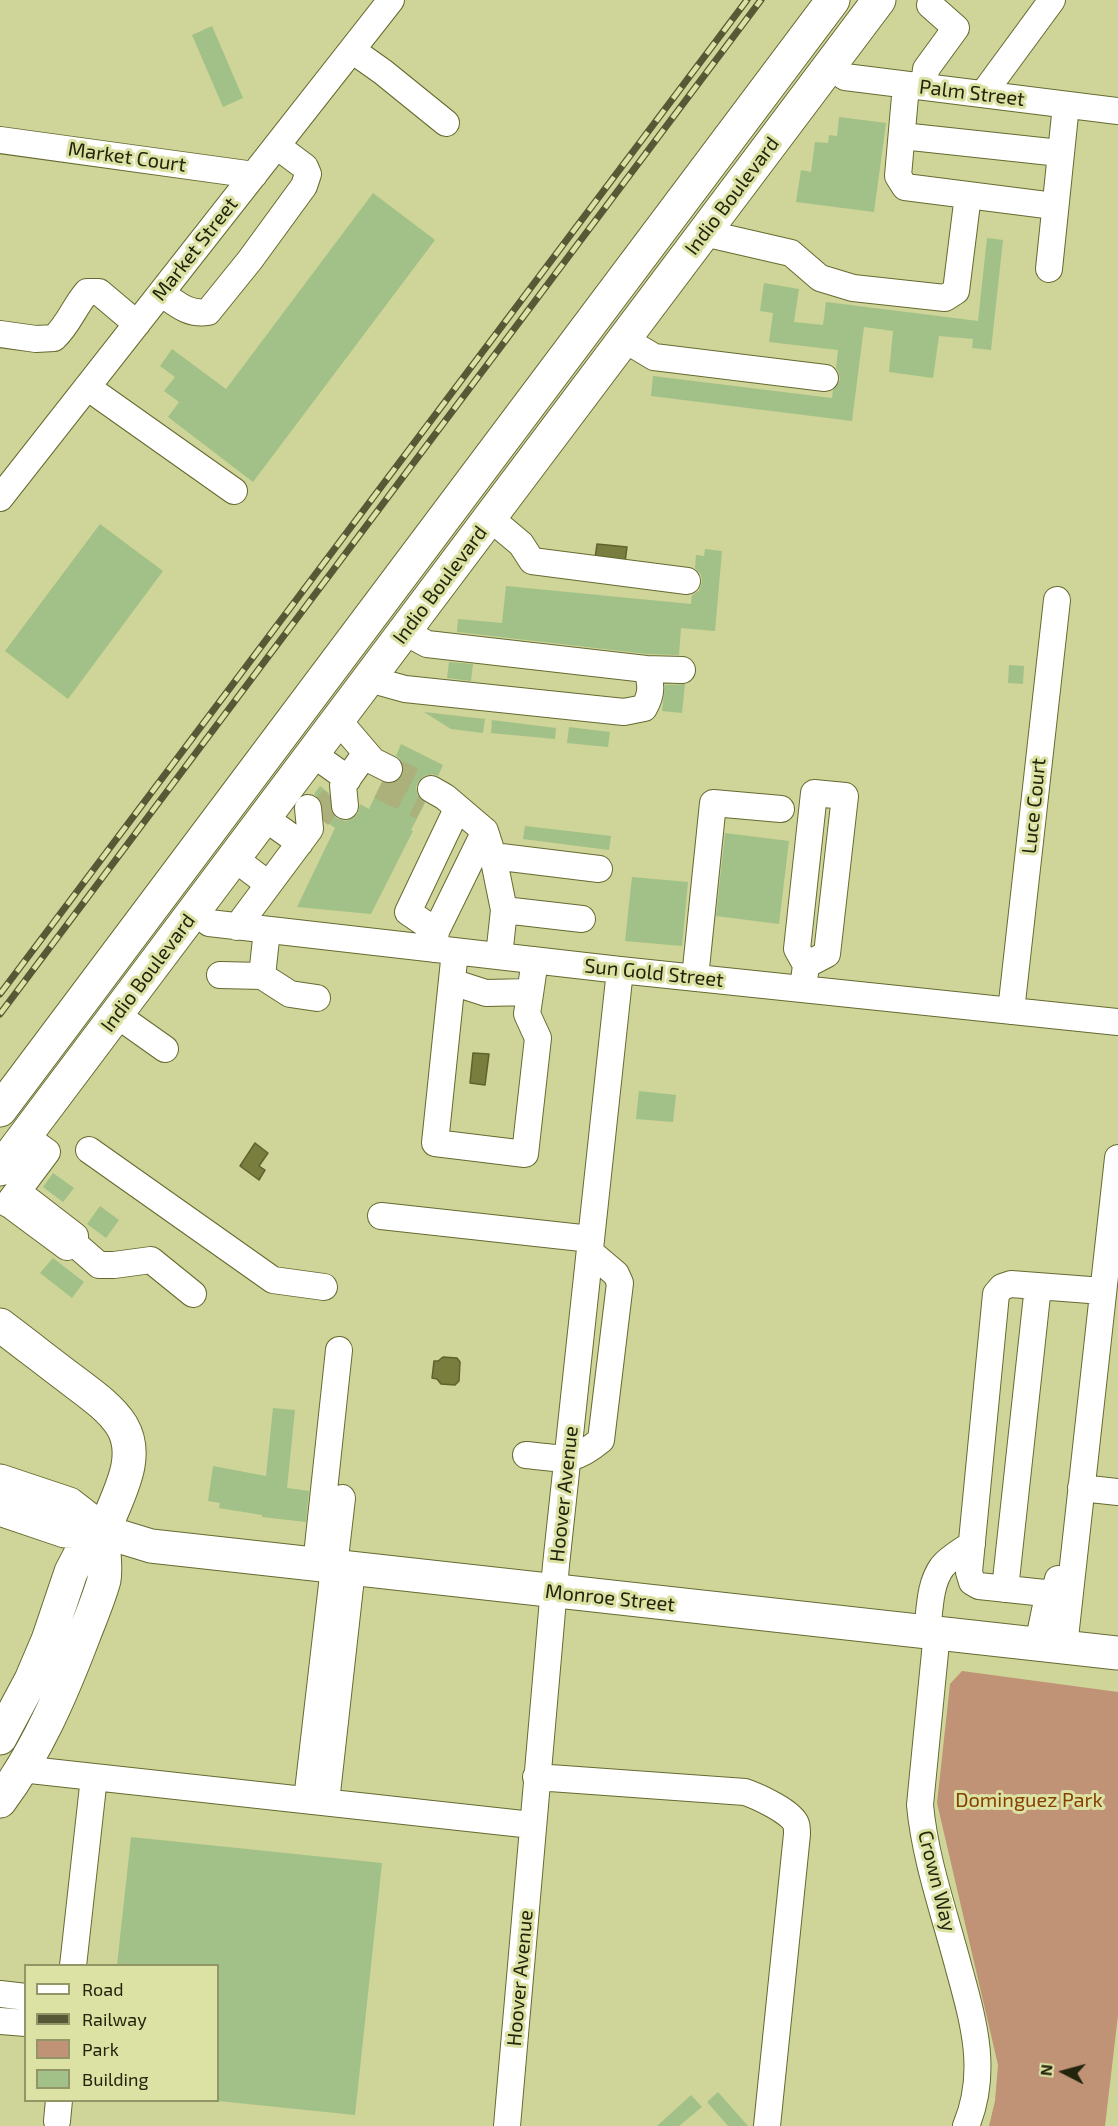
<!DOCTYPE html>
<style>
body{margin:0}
#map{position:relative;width:1118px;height:2126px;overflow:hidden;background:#cfd498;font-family:"Exo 2",sans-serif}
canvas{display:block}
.legend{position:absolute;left:24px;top:1964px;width:195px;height:138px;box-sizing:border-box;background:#dce2a4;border:2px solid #929667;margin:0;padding:8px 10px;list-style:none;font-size:18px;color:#22240b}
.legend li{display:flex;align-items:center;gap:12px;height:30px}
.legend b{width:30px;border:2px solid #929667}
.north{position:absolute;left:1034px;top:2042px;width:60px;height:60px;-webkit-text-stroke:4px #dce2a4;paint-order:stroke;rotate:276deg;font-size:16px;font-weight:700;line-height:24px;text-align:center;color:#22240b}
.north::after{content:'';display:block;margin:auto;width:21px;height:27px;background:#22240b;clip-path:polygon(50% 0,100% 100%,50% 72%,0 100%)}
</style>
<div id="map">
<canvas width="1118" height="2126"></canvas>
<ul class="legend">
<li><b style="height:8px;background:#fff"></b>Road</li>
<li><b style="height:8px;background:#575936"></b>Railway</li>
<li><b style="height:16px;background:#c09276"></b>Park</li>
<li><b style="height:16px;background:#a1c188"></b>Building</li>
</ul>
<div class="north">N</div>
</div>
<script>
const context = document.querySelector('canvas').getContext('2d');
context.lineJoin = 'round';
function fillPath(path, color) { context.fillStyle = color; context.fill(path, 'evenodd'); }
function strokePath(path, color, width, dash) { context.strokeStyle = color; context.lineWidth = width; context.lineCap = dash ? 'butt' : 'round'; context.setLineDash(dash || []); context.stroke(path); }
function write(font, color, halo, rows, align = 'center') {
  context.font = font + ' "Exo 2",sans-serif'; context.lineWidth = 6; context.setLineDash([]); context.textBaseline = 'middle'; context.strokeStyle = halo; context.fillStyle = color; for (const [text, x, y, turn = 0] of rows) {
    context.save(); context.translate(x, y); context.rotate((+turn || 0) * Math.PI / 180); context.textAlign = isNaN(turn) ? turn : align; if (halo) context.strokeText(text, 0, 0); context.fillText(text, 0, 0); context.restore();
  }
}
fillPath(new Path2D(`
 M962,1671L1118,1692V2015L1105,2126H989L995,2101L998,2065L937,1803L950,1684Z`), '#c09276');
const water = new Path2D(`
 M597,544L627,547L625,562L595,558Z
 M473,1053L489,1054L485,1085L470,1083Z
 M255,1143L268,1153L259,1166L265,1170L259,1180L240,1166Z
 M443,1357L457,1358L460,1362L459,1381L455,1385L441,1384L437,1379L432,1378L434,1361H438Z`);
fillPath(water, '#797d3e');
strokePath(water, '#5f622f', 1.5);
fillPath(new Path2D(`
 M212,26L243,98L223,107L192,35Z
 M839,117L886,123L874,212L796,202L801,170L811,172L815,142L828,143L829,135L837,136Z
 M373,193L435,240L253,482L168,417L179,402L164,391L175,377L160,366L172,349L226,389Z
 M987,238L1003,240L991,350L972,348L973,339L939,336L933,378L889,372L893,331L864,327L852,421L651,396L653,376L832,398L833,390L840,380L839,373L836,368L838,350L769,342L773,313L760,311L764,283L799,289L794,322L823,325L826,302L978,321Z
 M100,524L163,571L68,699L5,651Z
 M705,549L722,551L715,631L681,628L679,655L647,654L457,632L458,619L502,623L506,586L691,604L692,595L699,591L702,582L701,575L695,568L696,555L704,556Z
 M449,662L473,664L471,681L447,678Z
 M1009,665L1024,666L1023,684L1008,683Z
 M685,684L682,713L662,711L665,685Z
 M424,712L485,719L483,733L451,729Z
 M492,720L556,728L555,739L491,733Z
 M569,727L610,732L608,747L567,743Z
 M401,744L443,765L438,776L432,774L424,776L418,782L416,788L418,796L425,803L411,830L413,831L371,914L297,907L335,828L324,820L320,800L314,794L320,786L329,793L330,807L333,815L338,819L346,821L353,818L358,813L360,804L369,809L382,782L390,784L398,781L402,776L404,768L401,760L396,756Z
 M525,826L611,836L609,850L523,839Z
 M725,833L789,841L779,924L716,916Z
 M632,877L688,882L682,946L625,941Z
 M639,1091L676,1095L673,1122L636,1119Z
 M53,1173L74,1188L63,1202L43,1187Z
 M100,1206L119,1220L106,1238L87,1224Z
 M53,1258L84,1282L72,1298L40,1273Z
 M273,1408L295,1410L287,1488L309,1491L306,1522L262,1517V1515L219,1508L220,1503L208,1501L213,1466L266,1476Z
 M131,1837L382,1863L355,2115L218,2101V1965H117Z
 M718,2092L748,2126H728L707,2102Z
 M691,2095L702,2107L679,2126H657Z`), '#a1c188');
strokePath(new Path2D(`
 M389,769L431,789
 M380,786L422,807
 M318,817L333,798`), '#acb17c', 26, [26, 13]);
const minor = new Path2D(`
 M352,50L383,72L446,123
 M830,65L845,77L1118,111
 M906,85L898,176L905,187L1054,206
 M924,87L926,69L956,28L930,5
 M983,94L1052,0
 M902,136L1060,153
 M0,140L254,175
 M704,233L791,253L820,278L853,288L945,298L956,291L968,195
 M1049,269L1066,105
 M161,293C177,304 188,315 208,312L250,260L304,186L308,174L305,167L277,146
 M0,334L36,339L54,338C69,324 74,307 87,292H99L137,324
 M624,339L654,357L825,378
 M87,387L234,491
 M0,498L391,0
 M490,518L521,544L532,561L687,581
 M405,632L427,644L646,669L682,670
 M369,679L405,689L624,712L644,708C652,694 652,684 646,669
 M338,720L373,761L389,769
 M313,754L348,779
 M431,789L445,797L485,831L493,856L504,910L499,956
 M345,806L343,785L366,753
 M265,818L300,843
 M493,856L599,869
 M234,858L268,884
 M504,910L582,919
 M195,911L209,923L620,970L1118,1022
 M237,927L310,829L308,808
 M436,931L485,831
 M434,949L436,931L408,912L457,809
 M455,951L435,1143L525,1154L538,1038L527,1014L535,960
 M220,975L262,976L290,994L317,998
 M262,976L267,930
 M695,978L713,803L781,809
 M452,982L486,993L530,992
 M803,989L806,965L827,954L845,796L814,793L797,949L806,965
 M1011,1011L1057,600
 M117,1015L165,1049
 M89,1150L273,1280L324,1287
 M8,1204L47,1152L25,1136
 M9,1204L67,1247L75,1244V1236L18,1192
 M381,1216L591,1239
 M75,1244L99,1265H114L151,1260L193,1294
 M526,1455C562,1458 571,1465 601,1440L620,1283L616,1274L590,1252
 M1081,1488L1118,1492
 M316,1565L339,1350
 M1005,1589L1038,1286
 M1054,1594L979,1586L972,1582L969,1572L996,1294L1002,1287L1011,1284L1103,1291
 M927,1631C930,1611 929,1585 942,1567C949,1558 962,1551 972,1544
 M937,1632L920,1805C925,1859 944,1912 958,1965C973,2020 989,2071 966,2126
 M1038,1644L1045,1610L1054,1594L1058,1579
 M1064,1647L1118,1158
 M21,1769L532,1825
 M536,1777L745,1792C757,1796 792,1812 796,1824C797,1827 797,1831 797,1834L767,2126
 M307,1800L342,1498
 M326,1802L352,1569
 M73,1966L94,1777
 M0,1994L26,1997
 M0,2021L26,2023
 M57,2121L59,2100
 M507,2126L556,1565L620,970`);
const major = new Path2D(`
 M0,1110L833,0
 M0,1169L879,0
 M0,1325C24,1343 48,1362 72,1380C89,1393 110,1407 122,1426C142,1460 115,1498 105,1530C101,1544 107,1564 104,1580C99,1598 91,1617 84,1635C62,1693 37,1751 0,1801
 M0,1481L69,1504L105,1532
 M0,1509L65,1531L105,1532L151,1546L1118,1653
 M0,1738L31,1680L48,1640L71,1572L83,1549L105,1532`);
strokePath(minor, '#666a30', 28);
strokePath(major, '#666a30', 35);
strokePath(minor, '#fff', 26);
strokePath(major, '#fff', 33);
const rail = new Path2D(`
 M0,994L747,0
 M0,1014L761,0`);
strokePath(rail, '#575936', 7);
strokePath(rail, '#dce2a4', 4.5, [14]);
write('20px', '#22240b', '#dce2a4', [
 ["Palm Street",972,93,7],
 ["Market Court",127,157,8],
 ["Indio Boulevard",732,196,-53],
 ["Market Street",195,249,-52],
 ["Indio Boulevard",440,585,-53],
 ["Luce Court",1034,806,-84],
 ["Indio Boulevard",148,973,-53],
 ["Sun Gold Street",654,973,6],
 ["Hoover Avenue",564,1494,-84],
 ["Monroe Street",610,1598,6],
 ["Crown Way",937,1881,76],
 ["Hoover Avenue",520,1978,-85]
]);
write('20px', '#863f00', '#dce2a4', [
 ["Dominguez Park",1029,1800]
]);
</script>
